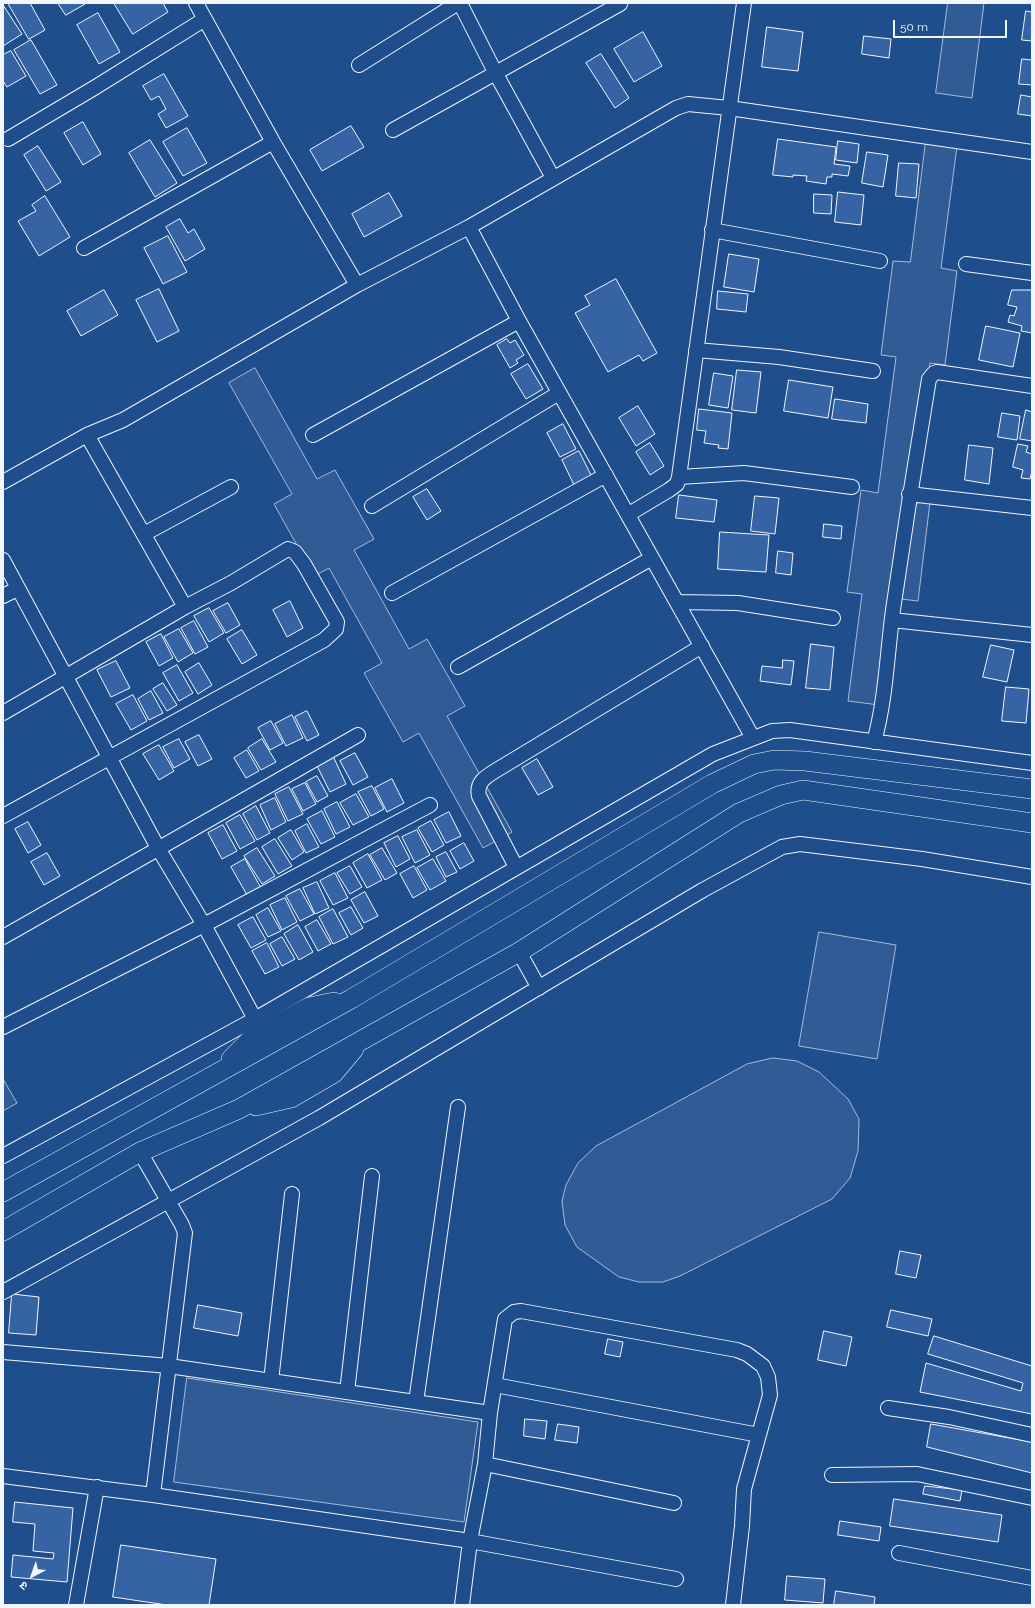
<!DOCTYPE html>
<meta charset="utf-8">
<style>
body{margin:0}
#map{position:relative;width:1035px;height:1608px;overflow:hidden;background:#1f4e8c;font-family:Raleway,"Noto Sans Devanagari",sans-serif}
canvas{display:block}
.frame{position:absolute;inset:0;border:4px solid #f2f6ff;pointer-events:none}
.north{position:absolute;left:12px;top:1556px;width:40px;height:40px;-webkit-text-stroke:3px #1f4e8c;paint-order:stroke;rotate:221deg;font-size:11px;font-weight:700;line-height:16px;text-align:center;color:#f2f6ff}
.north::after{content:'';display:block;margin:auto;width:14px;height:18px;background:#f2f6ff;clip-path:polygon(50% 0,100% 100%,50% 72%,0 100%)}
.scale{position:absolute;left:893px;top:20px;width:114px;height:18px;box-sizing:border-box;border:2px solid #f2f6ff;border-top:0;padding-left:5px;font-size:12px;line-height:14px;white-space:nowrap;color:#f2f6ff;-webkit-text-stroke:3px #1f4e8c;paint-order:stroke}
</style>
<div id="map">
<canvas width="1035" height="1608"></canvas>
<div class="frame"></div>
<div class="north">उ</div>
<div class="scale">50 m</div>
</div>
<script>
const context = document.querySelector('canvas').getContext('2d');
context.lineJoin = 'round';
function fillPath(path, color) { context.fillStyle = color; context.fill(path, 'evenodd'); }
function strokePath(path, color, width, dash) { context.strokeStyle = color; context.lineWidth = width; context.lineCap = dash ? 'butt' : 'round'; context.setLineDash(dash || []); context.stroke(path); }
const built = new Path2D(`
 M948,3H984L972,98L936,93Z
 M926,141L957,146L941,268L957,271L945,365L930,363L912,500L930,502L918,601L901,599L887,706L848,701L862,594L847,592L861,490L878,493L896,357L881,355L893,261L910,262Z
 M255,368L317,479L335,470L374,539L354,550L409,649L427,639L465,706L447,716L512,832L483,848L419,733L403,742L364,673L382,663L329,568L314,576L274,504L292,494L229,383Z
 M819,932L896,945L877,1059L799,1046Z
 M773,1058L797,1061L819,1072L848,1099L859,1119L858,1151L850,1178L832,1199L680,1276L663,1282H639L619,1277L577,1247L565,1225L562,1201L566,1185L578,1163L596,1146L747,1064Z
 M3,1079L17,1103L3,1111Z
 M187,1378L478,1422L464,1522L174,1482Z`);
fillPath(built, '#305b95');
strokePath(built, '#a8bbd7', 1);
const building = new Path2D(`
 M8,3H30L45,30L29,39Z
 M58,3H85V4L66,15Z
 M114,3H163L168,12L133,34Z
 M3,5L22,34L3,46Z
 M1026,11L1032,12V41L1022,40Z
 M98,13L120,52L99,64L77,25Z
 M767,27L803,32L798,71L762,67Z
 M643,32L662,66L634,82L614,49Z
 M864,36L891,39L889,58L862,54Z
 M31,40L57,85L40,94L14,50Z
 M11,51L26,76L7,87L3,81V55Z
 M601,54L629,98L615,108L586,63Z
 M1022,59L1032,60V85L1019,84Z
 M164,74L188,116L166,128L158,114L166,109L159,96L151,100L143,86Z
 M1021,95L1032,97V116L1018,114Z
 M83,122L101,154L83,165L64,133Z
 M351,126L364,147L322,171L310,150Z
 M187,128L207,163L183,176L163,142Z
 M778,139L836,147L834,164L850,166L848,176L832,174V177H827L826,184L806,181L807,176L793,175V177L773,175Z
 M150,140L177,183L155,197L129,153Z
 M838,141L859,144L857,163L836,160Z
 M38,146L61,182L46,191L24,155Z
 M867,152L888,155L883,187L862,183Z
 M899,163L919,164L916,198L896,196Z
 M838,192L864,195L861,225L835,222Z
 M389,193L402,216L364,237L352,214Z
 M814,194L832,195L831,214L814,213Z
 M45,196L70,237L39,256L18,221L36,211L32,205Z
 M180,219L188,233L194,229L205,249L185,261L166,227Z
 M168,236L187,272L163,284L144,248Z
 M729,254L759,259L754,292L724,287Z
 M616,279L657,353L643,361L639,355L608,372L575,313L590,305L585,296Z
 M159,289L179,331L157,342L136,300Z
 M104,290L118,315L81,336L67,311Z
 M1012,290H1032V333L1021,331L1022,326L1008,322L1010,315L1014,316L1017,307L1008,305Z
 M718,291L748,294L746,312L717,309Z
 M986,326L1020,333L1013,367L979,360Z
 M507,339L510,343L515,340L524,355L516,360L518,363L510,368L497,345Z
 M528,364L543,389L526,399L511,374Z
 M737,370L761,372L756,413L732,410Z
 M714,373L733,376L728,408L709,405Z
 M789,380L833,387L828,418L784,411Z
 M835,399L868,404L866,423L832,419Z
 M638,406L655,434L636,446L619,418Z
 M699,409L732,413L728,449L718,448L719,445L704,443L706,431L697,430Z
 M1026,410L1032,412V441L1020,439Z
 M1002,413L1020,416L1017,440L998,437Z
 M563,424L576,449L560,457L547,433Z
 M650,443L664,466L650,475L636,452Z
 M1018,444L1028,446L1026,452L1032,454V471L1030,479L1021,478L1023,470L1013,467Z
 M969,445L993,448L989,484L965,480Z
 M579,451L592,477L574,485L562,460Z
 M427,489L441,511L427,520L413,497Z
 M679,495L717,500L714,522L676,518Z
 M755,496L779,498L775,534L751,531Z
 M824,524L842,526L841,539L823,537Z
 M720,532L769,535L766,572L718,569Z
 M778,551L793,553L791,575L776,573Z
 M290,601L303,628L287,637L273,610Z
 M228,603L240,625L226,633L213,611Z
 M209,608L224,633L209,642L194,616Z
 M194,621L208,647L195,654L181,628Z
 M179,629L193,653L178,662L164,637Z
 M242,630L257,655L242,664L227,639Z
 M161,634L173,658L159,666L146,642Z
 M811,644L834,647L830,690L806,688Z
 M991,645L1014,650L1007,682L983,677Z
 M783,660L794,661L791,685L760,681L762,666L782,668Z
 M116,661L130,688L111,697L97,670Z
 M199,663L212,685L198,694L185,672Z
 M177,665L193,693L179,701L163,673Z
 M163,683L177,705L167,711L153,689Z
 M1006,687L1029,689L1026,723L1002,721Z
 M151,691L163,713L149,720L138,699Z
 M133,695L147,721L131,730L116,704Z
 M307,711L319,735L307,741L295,717Z
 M292,715L303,738L286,746L275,724Z
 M271,721L283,743L270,750L258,728Z
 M199,735L212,759L198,766L185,742Z
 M179,739L190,759L174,768L163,747Z
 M262,739L276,762L261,770L248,748Z
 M159,745L174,771L159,780L143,754Z
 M247,750L259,771L246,778L234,758Z
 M355,753L368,777L353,785L340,761Z
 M333,756L346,784L330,792L316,764Z
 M537,759L553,787L538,795L522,768Z
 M317,776L328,796L317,802L306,782Z
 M392,779L404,803L387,812L375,788Z
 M305,783L316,804L303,811L292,789Z
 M372,786L384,809L371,816L358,792Z
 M289,787L303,814L288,821L275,794Z
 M356,794L369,817L353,825L340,803Z
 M275,798L286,822L271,830L260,805Z
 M337,802L350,827L336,834L324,809Z
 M256,806L270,833L257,840L243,814Z
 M322,811L335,837L321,844L307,819Z
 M449,812L461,836L446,843L434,820Z
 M240,815L255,841L240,849L226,823Z
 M431,821L444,845L432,852L418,828Z
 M28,822L41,845L28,853L15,829Z
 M307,824L319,847L306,853L295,831Z
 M223,825L237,851L222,859L208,833Z
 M291,830L304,852L292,860L278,838Z
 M417,830L430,855L415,863L402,837Z
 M398,836L410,859L396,867L384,843Z
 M275,839L292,866L278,874L262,847Z
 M464,843L474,861L460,869L450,851Z
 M257,848L275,876L262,884L244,856Z
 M382,848L397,873L385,880L370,855Z
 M446,852L457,872L446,877L436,857Z
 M47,853L60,876L44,885L31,862Z
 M368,854L382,880L367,888L353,863Z
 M245,859L261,888L247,895L231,867Z
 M433,859L446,881L430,890L417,868Z
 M350,866L362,887L350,894L337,873Z
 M414,866L427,890L413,898L400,874Z
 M335,873L348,898L333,905L320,881Z
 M317,882L329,908L315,914L303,888Z
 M300,889L314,914L300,921L286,896Z
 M365,892L378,916L364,923L351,900Z
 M285,898L297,922L282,930L270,905Z
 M351,907L363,928L351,935L339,913Z
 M268,908L281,931L268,937L256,915Z
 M333,909L348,937L333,944L319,917Z
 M253,917L266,940L251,948L238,925Z
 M317,920L331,944L318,951L305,927Z
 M298,925L313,952L299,960L284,934Z
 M282,937L295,959L282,966L270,944Z
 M267,943L279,967L265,974L252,951Z
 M900,1251L921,1255L916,1278L896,1274Z
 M12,1294L39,1297L36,1335L9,1333Z
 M198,1305L242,1313L238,1336L194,1328Z
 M891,1310L932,1319L928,1336L887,1327Z
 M824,1331L852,1337L846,1366L818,1360Z
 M934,1336L1032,1366V1414L920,1392L926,1363L1021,1391L1023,1383L928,1354Z
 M608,1339L623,1342L620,1357L605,1354Z
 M525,1419L547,1421L545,1439L524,1436Z
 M558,1424L579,1427L577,1443L555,1440Z
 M931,1424L1032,1442V1473L927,1447Z
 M925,1486L962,1490L960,1501L923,1494Z
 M894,1499L1002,1515L998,1542L890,1526Z
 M15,1502L73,1508L67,1582L11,1577L13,1555L53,1559L54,1553L33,1551L35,1524L13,1522Z
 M840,1521L881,1527L879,1541L838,1535Z
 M121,1545L216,1559L209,1605H167L113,1597Z
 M787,1576L825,1579L823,1603L785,1600Z
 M836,1591L875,1597L874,1605H834Z`);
fillPath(building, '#3563a3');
strokePath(building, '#f2f6ff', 1);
const street = new Path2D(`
 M196,3L273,142L357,285
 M460,3L495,72L553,178
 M359,65L458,3
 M393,130L620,4
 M8,139L94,88L205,19
 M469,227L519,321L753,738
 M712,230L880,261
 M84,248L273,142
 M966,264L1032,273
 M696,350L779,357L873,371
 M87,435L185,607
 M313,435L519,321
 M679,477L744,473L852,487
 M3,482L87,435L123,420L357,285L469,227L676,108L688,104L729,108L1032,152
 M909,494L1032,508
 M372,506L559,393
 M629,514L669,490L677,484L679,477L744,3
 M144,534L231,487
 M3,560L158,848L204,925L255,1019
 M392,593L606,475
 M3,596L17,589
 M677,602L738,603L833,618
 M892,620L1032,635
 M458,667L652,558
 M3,713L185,607L231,583L288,549L295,552L304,564L337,622L336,629L324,640L3,816
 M874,742C886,699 887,654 893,610C904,533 916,456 929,379L934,373L937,372L1032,386
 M516,867L479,796C476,783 485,777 495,771L702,646
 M3,937L358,735
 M519,952L539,988
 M3,1027L204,925L430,805
 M140,1152L182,1225L185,1233L153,1495
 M3,1156L255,1019L713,754L772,731L790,730L1032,763
 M3,1292L319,1118L703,890L782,847L800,844L922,859L1032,877
 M3,1352L169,1366L490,1413
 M271,1381L292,1194
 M495,1385L759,1435
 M347,1392L372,1176
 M416,1402L458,1107
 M888,1408L949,1417L1032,1435
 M485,1464L674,1503
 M832,1475L917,1474L1032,1498
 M3,1476L153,1495L470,1541L676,1579
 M899,1553L1032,1578
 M76,1605L97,1487
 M462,1605L470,1541L485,1464L490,1413L505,1319L514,1312L521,1311L737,1350L747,1354L763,1366L768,1377L770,1395L744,1489L742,1526L733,1605`);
const secondary = new Path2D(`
 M231,1059L252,1038L309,1007L334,1002
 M256,1106L291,1098L334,1073L354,1049
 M3,1192L351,999L712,784L754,764L774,760L805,761L1032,789
 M3,1231L140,1152L239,1109L519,952L739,813L781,795L803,790L1032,823`);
strokePath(street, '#f2f6ff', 16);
strokePath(secondary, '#f2f6ff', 20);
strokePath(street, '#1f4e8c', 14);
strokePath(secondary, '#1f4e8c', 19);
</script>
